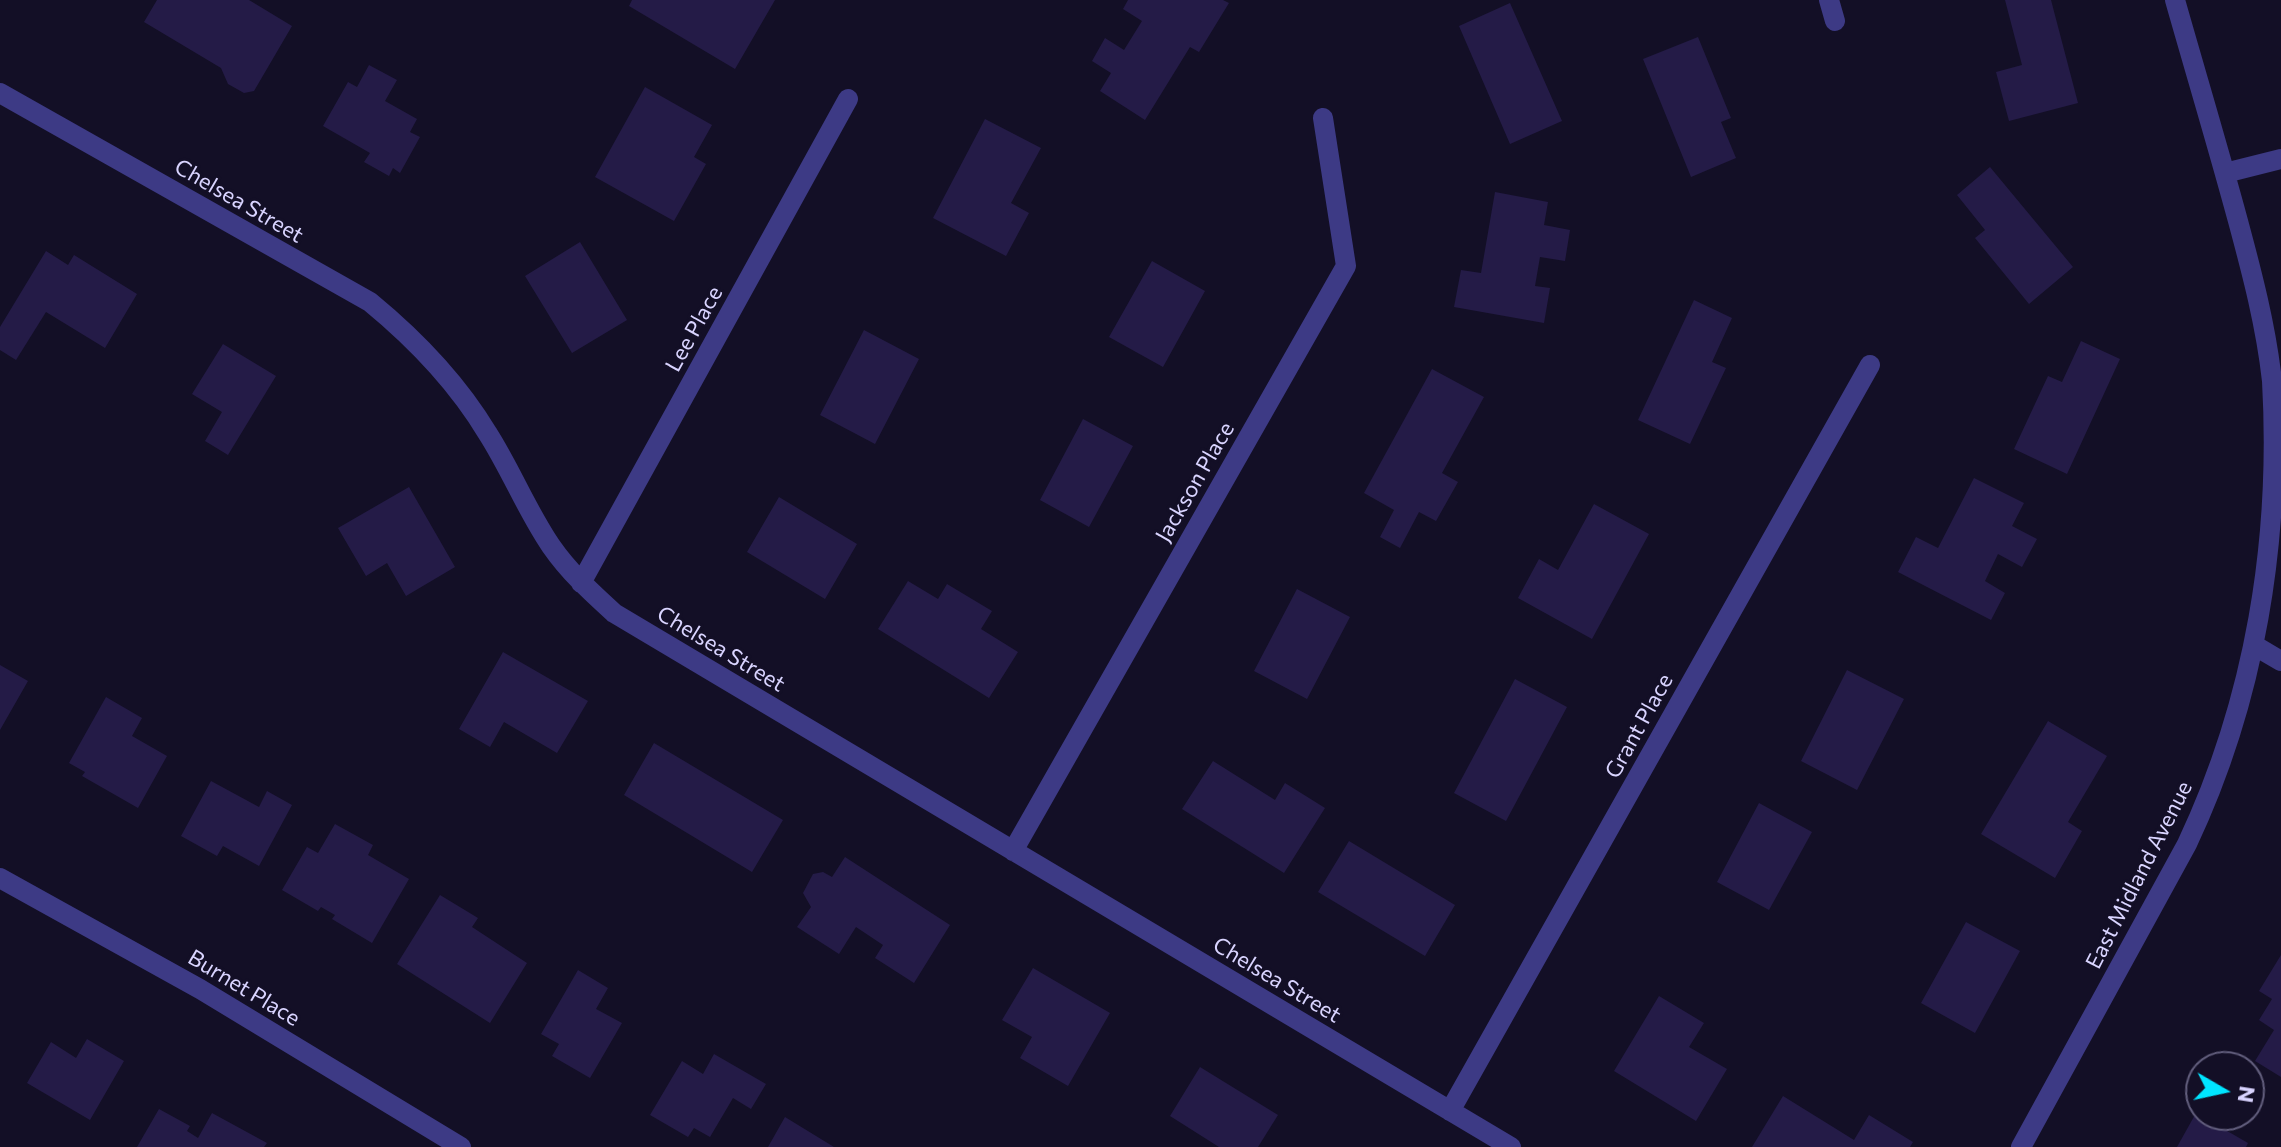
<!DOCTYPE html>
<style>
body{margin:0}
#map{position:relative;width:2281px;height:1147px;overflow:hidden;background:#130f26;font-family:Commissioner,sans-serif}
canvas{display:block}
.north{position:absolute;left:2185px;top:1051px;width:80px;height:80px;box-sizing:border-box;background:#130f26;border:2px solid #625e7d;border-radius:50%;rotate:99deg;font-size:22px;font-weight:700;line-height:32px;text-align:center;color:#d9d4ff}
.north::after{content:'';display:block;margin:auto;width:28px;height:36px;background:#00e5ff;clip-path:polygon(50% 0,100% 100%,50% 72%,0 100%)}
</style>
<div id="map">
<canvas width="2281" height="1147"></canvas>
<div class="north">N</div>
</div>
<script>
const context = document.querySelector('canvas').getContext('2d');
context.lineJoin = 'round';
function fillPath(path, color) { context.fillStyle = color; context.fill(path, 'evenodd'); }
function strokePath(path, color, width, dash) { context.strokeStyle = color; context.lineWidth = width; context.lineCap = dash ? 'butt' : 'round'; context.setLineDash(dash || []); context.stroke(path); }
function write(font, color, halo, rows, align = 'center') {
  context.font = font + ' Commissioner,sans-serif'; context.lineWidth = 6; context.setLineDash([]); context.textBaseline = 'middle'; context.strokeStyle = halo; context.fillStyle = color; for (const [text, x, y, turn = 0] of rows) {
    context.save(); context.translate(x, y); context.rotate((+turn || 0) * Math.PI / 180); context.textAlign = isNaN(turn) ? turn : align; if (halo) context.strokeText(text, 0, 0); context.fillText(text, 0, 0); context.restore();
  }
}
fillPath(new Path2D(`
 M157,0H249L292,26L254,91L244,93L228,84L221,68L144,22Z
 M632,0H775L735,69L629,6Z
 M1128,0H1223L1229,3L1199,52L1190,47L1145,120L1100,91L1111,73L1092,61L1105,38L1124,50L1142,21L1123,9Z
 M2005,0H2051L2078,103L2009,121L1996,72L2022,65Z
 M1510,3L1562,121L1510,144L1459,26Z
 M1698,37L1731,118L1721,122L1736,158L1691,177L1643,59Z
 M369,65L397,80L385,101L417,119L410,132L420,137L400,173L393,168L389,176L364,162L370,153L323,126L348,82L357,87Z
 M645,87L712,125L694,157L706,164L674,221L595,177Z
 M985,119L1041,148L1011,203L1029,213L1006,256L933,218Z
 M1990,167L2073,267L2029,304L1975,238L1985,230L1957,195Z
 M1495,192L1548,202L1544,225L1570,230L1565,261L1540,257L1535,286L1550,288L1544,323L1454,307L1461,270L1481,273Z
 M580,242L627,320L572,353L525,276Z
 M46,251L68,265L74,255L137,294L105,348L46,312L16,360L0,350V327Z
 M1152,261L1205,291L1163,367L1109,337Z
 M1694,300L1732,318L1712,362L1726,368L1690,444L1638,420Z
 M864,330L919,359L875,444L820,415Z
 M2081,341L2120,359L2067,474L2014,449L2048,376L2062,382Z
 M223,344L276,376L228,455L205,441L222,412L192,394Z
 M1432,369L1484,397L1442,473L1458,482L1436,521L1419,512L1400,548L1380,537L1394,510L1364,493Z
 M1083,419L1133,446L1089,527L1040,500Z
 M1974,478L2024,503L2012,526L2037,539L2022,567L1998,554L1985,581L2005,593L1991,620L1898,572L1916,537L1938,548Z
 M409,487L455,567L406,596L387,563L366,576L338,528Z
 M779,497L857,544L825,599L747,552Z
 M1594,504L1649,534L1592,639L1518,598L1539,559L1558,570Z
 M908,581L938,599L947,584L992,611L981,629L1018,652L989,698L878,629Z
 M1297,589L1350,617L1307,699L1254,671Z
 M503,652L588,701L557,753L504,722L490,747L459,729Z
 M0,665L28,681L0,730Z
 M1847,670L1904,699L1857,790L1801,761Z
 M1515,679L1567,707L1506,821L1454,793Z
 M106,697L142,718L132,736L167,756L138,808L82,776L85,772L69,763Z
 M2048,721L2107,756L2068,822L2082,831L2055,878L1981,834Z
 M654,743L783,820L752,872L624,795Z
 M1213,761L1275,800L1285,783L1325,808L1284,873L1182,809Z
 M211,781L259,807L267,791L292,805L259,866L223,846L217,856L181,836Z
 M1759,803L1812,832L1769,910L1717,882Z
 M335,824L373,845L368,855L409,879L372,943L332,919L335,915L321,907L318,911L282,890L307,847L318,853Z
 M1349,841L1455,905L1425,956L1318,892Z
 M845,857L950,925L914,983L875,958L883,945L856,927L839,954L797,927L811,907L803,893L813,874L823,872L832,877Z
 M440,895L478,918L472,927L527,963L490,1023L397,964Z
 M1966,922L2020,951L1975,1033L1921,1003Z
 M2281,955V1077L2255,1061L2274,1030L2259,1020L2272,999L2259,991Z
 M1033,968L1110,1013L1068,1086L1020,1058L1032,1037L1002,1020Z
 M578,970L608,988L596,1009L622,1023L590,1078L552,1056L559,1044L541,1034Z
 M1659,996L1704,1023L1689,1047L1727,1069L1696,1121L1614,1071Z
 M87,1039L124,1061L90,1120L27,1083L51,1042L76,1058Z
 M714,1054L766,1084L751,1109L733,1098L710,1137L694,1128L688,1137L650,1115L682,1061L703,1074Z
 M1200,1067L1278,1115L1258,1147H1219L1170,1116Z
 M1783,1096L1854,1140L1869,1115L1913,1142L1910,1147H1752Z
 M159,1109L190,1126L187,1131L198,1138L212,1113L267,1143L264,1147H137Z
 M2196,1113L2248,1143L2246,1147H2177Z
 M785,1117L834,1147H768Z`), '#241b47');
strokePath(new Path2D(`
 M1829,0L1835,21
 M0,93L370,302C415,339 458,384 488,434C511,470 527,511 551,546C569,572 591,592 614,613L1511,1147
 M2225,173L2281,159
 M581,583L848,99
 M2257,647L2281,661
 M1013,851L1346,266L1323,118
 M0,878L200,989L461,1147
 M1450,1111L1870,365
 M2021,1147L2187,844C2255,700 2281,541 2272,381C2266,326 2252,273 2238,221C2218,147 2196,74 2175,0`), '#3d3a85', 20);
write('22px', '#d9d4ff', '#130f26', [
 ["Chelsea Street",239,201,30],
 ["Lee Place",694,329,-61],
 ["Jackson Place",1195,482,-60],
 ["Chelsea Street",721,649,31],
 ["Grant Place",1639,726,-61],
 ["East Midland Avenue",2139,875,-63],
 ["Chelsea Street",1277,980,31],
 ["Burnet Place",244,988,31]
]);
</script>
